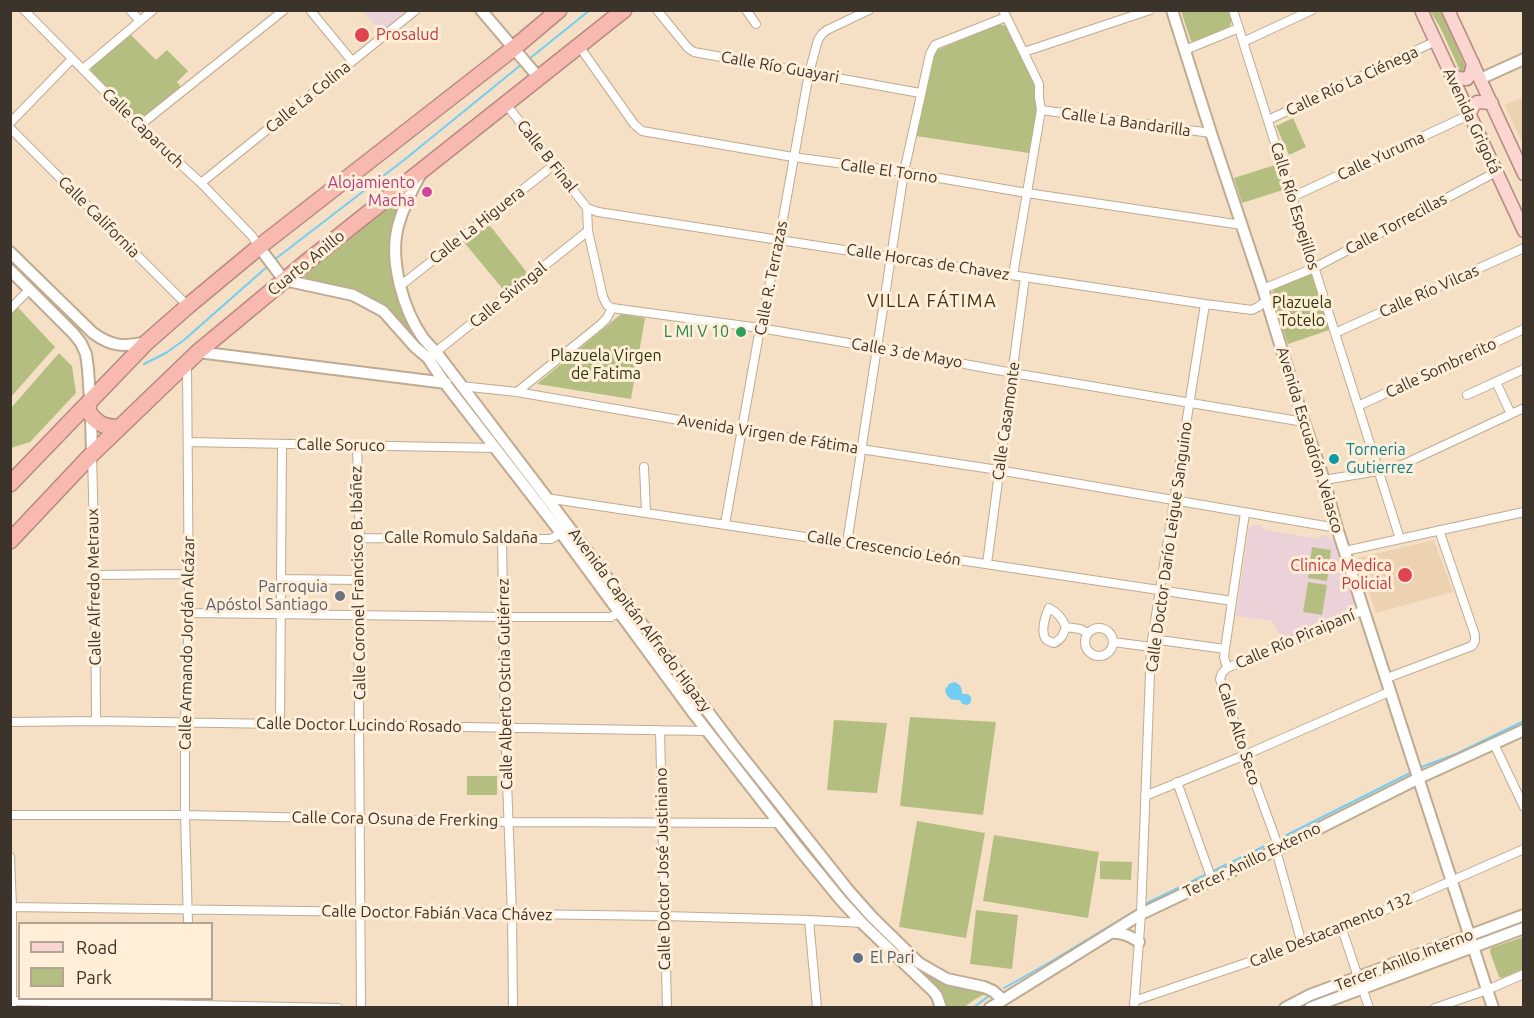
<!DOCTYPE html>
<meta charset="utf-8">
<style>
body{margin:0}
#map{position:relative;width:1534px;height:1018px;overflow:hidden;background:#f5e0c5;font-family:Ubuntu,sans-serif}
canvas{display:block}
.frame{position:absolute;inset:0;border:12px solid #3c342a;pointer-events:none}
.legend{position:absolute;left:18px;top:922px;width:195px;height:78px;box-sizing:border-box;background:#ffeed8;border:2px solid #b1a492;margin:0;padding:8px 10px;list-style:none;font-size:18px;color:#3c342a}
.legend li{display:flex;align-items:center;gap:12px;height:30px}
.legend b{width:30px;border:2px solid #b1a492}
</style>
<div id="map">
<canvas width="1534" height="1018"></canvas>
<div class="frame"></div>
<ul class="legend">
<li><b style="height:8px;background:#fbd5d0"></b>Road</li>
<li><b style="height:16px;background:#b5be81"></b>Park</li>
</ul>
</div>
<script>
const context = document.querySelector('canvas').getContext('2d');
context.lineJoin = 'round';
function fillPath(path, color) { context.fillStyle = color; context.fill(path, 'evenodd'); }
function strokePath(path, color, width, dash) { context.strokeStyle = color; context.lineWidth = width; context.lineCap = dash ? 'butt' : 'round'; context.setLineDash(dash || []); context.stroke(path); }
function write(font, color, halo, rows, align = 'center') {
  context.font = font + ' Ubuntu,sans-serif'; context.lineWidth = 6; context.setLineDash([]); context.textBaseline = 'middle'; context.strokeStyle = halo; context.fillStyle = color; for (const [text, x, y, turn = 0] of rows) {
    context.save(); context.translate(x, y); context.rotate((+turn || 0) * Math.PI / 180); context.textAlign = isNaN(turn) ? turn : align; if (halo) context.strokeText(text, 0, 0); context.fillText(text, 0, 0); context.restore();
  }
}
fillPath(new Path2D(`
 M1523,97V145L1505,105Z
 M1434,540L1453,592L1376,613L1358,558Z`), '#ecd2b1');
fillPath(new Path2D(`
 M363,11H408L382,33Z
 M1255,525L1262,526V529L1319,539L1321,535L1327,536L1334,541L1354,603L1352,608L1281,640L1272,621L1236,616L1249,528Z`), '#ebd2d9');
fillPath(new Path2D(`
 M1181,11H1229L1232,21L1229,28L1196,42L1191,41Z
 M1430,11H1441L1468,72L1463,77L1440,27Z
 M1000,24L1006,26L1036,88V117L1029,153L916,136L932,54L937,50Z
 M130,34L156,60L167,50L188,71L177,82L182,88L143,119L136,118L92,74L91,70L92,65Z
 M1293,118L1306,147L1289,155L1276,126Z
 M1278,164L1286,189L1242,203L1234,178Z
 M406,192C372,259 397,291 427,351L429,358L390,310L379,301L351,289L316,282L299,275Z
 M487,222L529,275L506,293L463,241Z
 M1309,274H1313L1332,329L1288,344L1271,295L1274,289Z
 M11,300L55,347L11,397Z
 M621,314L645,318L631,399L537,384Z
 M59,353L72,366L76,393L30,442L11,448V408Z
 M1312,547L1331,550L1327,581L1308,578Z
 M1308,582L1327,585L1322,615L1303,612Z
 M910,717L996,722L983,815L900,806Z
 M834,720L887,723L877,793L827,790Z
 M467,776H497V795H467Z
 M917,821L985,833L966,938L899,927Z
 M994,835L1099,852L1088,918L983,901Z
 M1100,861L1132,862L1131,880L1100,879Z
 M976,910L1018,915L1012,969L970,964Z
 M1523,937V969L1502,978L1499,977L1490,952L1491,948Z
 M925,970L978,989L987,993L977,998L964,1007H946L940,993L924,972Z`), '#b5be81');
fillPath(new Path2D(`
 M954,682C961,685 962,687 962,694H968L971,697V702L968,705L962,704L960,700C951,700 947,699 945,690L949,684Z`), '#72cdf5');
strokePath(new Path2D(`
 M529,59L590,10
 M274,260L404,160L522,64
 M144,364L166,353L184,340L268,266
 M1419,768L1456,754L1524,721
 M1147,903L1267,845L1412,772
 M1004,988L1047,964L1136,910
 M973,1008L990,995`), '#72cdf5', 2);
const street = new Path2D(`
 M24,10L139,126L201,183L252,236L259,247
 M130,10L140,21
 M310,10L352,61
 M657,10L688,48L694,52L920,93
 M746,10L756,24
 M1003,10L1039,84V97L1041,110L1013,275
 M1233,10L1400,539
 M1243,42L1312,10
 M579,46L634,124L642,131L793,157L904,172L1027,193L1242,225
 M1185,50L1239,28
 M1024,52L1150,10
 M83,69L153,10
 M506,104L587,208
 M1041,110L1211,133
 M1268,120L1436,41
 M10,123L72,59
 M139,126L284,10
 M10,128L188,306
 M201,183L416,10
 M1292,197L1469,115
 M587,208L588,231L603,297L607,305L612,308L760,328L878,348L1013,373L1304,422
 M587,208L598,212C800,244 1003,274 1205,304L1252,310L1258,307L1266,301
 M400,286L554,165
 M1263,289L1314,268L1496,172
 M10,309L29,290
 M1335,333L1524,248
 M432,355L588,231
 M187,364L189,613L185,722V815L188,924
 M1496,382L1511,414
 M461,386L517,392L743,431L998,470L1337,528
 M517,392L600,325L607,318L612,308
 M1467,395L1524,369
 M1358,406L1524,329
 M188,442L494,448
 M357,446L360,538L358,580L361,1008
 M92,455L95,575L96,721
 M644,467L646,512
 M1324,480L1378,471L1404,464L1524,408
 M546,498L1232,601
 M1245,513L1225,649L1224,657L1227,668L1222,673L1220,679L1245,755L1279,848
 M725,524L760,328L779,241L809,73L818,40L822,34L827,30L869,10
 M360,538L502,539H551L561,533
 M502,539L505,728L512,914L513,1008
 M847,543L904,172L930,54L935,45L1006,17
 M1345,551L1524,512
 M987,564L1025,277
 M95,575L188,574
 M281,579L358,580
 M1049,608C1058,613 1062,618 1066,627C1063,635 1062,639 1054,643C1051,642 1047,641 1045,638C1041,630 1045,616 1049,608Z
 M189,613L504,617H611L620,612
 M1066,627L1080,629L1088,633
 M1085 642a14 14 0 1 1 28 0a14 14 0 1 1-28 0Z
 M1152,639L1225,649
 M1113,642L1151,647
 M1227,668L1364,610
 M1387,678L1472,646L1475,641V635L1439,530
 M10,722L96,721L707,731
 M280,724L282,444
 M660,730L667,1008
 M1494,744L1524,807
 M1177,782L1212,880
 M1145,796L1245,755L1391,691
 M10,815H185L508,822L779,823
 M1276,850L1302,944
 M10,857L12,907V1008
 M10,907L664,916L809,920L862,923
 M809,920L817,1008
 M1342,929L1358,977
 M1362,987L1369,1008
 M10,1001L338,1008
 M1134,1001L1302,944L1342,929L1524,849
 M1134,1008L1141,914L1151,647L1205,304
 M1435,1008L1487,990L1524,974`);
const secondary = new Path2D(`
 M481,10L539,78
 M1172,10L1211,133L1263,289L1304,422L1324,480L1337,528L1493,1008
 M1480,79L1524,59
 M420,175C411,191 403,208 398,226C389,260 403,310 423,338C427,343 432,348 436,352L547,498L733,745L849,891L872,917L919,963L947,979L984,987L993,991L1002,999
 M259,247L284,280L353,295L383,311L415,347L428,358L444,382L561,533L694,714L800,850L840,899L862,923L933,991L937,996L941,1008
 M10,252L93,333C112,347 124,347 147,342
 M10,270L74,334L81,343L86,354L88,369L91,415L92,454
 M198,352L446,383
 M1110,933C1122,932 1130,936 1139,942
 M990,1008L1141,914L1276,850L1419,778L1524,730
 M1285,1008L1310,995L1524,915
 M1310,1008L1524,928`);
const primary = new Path2D(`
 M1421,10L1524,231
 M1448,10L1524,174
 M1450,73L1458,78L1467,79L1471,73L1473,63
 M1469,115L1474,105L1477,102L1492,103`);
const highway = new Path2D(`
 M91,415C99,425 107,428 120,427
 M10,484L147,342L188,306L259,247L514,48L559,10
 M10,541L92,454L198,352L304,264L624,10`);
strokePath(street, '#bfab91', 10);
strokePath(secondary, '#bfab91', 14);
strokePath(primary, '#b68a82', 15);
strokePath(highway, '#b68a82', 18);
strokePath(street, '#fff', 8);
strokePath(secondary, '#fff', 10);
strokePath(primary, '#fbd5d0', 12);
strokePath(highway, '#f8b9b1', 15);
for (const [x, y, r, color] of [
 [362,35,8,"#e0444e"],
 [427,192,6,"#d1479c"],
 [741,332,6,"#2e9e5b"],
 [1334,459,6,"#0f9aa8"],
 [1405,575,8,"#e0444e"],
 [340,596,6,"#6b7280"],
 [858,958,6,"#5c6f8a"]
]) { const dot = new Path2D(); dot.arc(x, y, r, 0, 2 * Math.PI); context.fillStyle = color; context.fill(dot); strokePath(dot, '#ffeed8', 2); }
write('16px', '#be3a42', '#ffeed8', [
 ["Prosalud",376,35],
 ["Clinica Medica",1392,566,"right"],
 ["Policial",1392,584,"right"]
], 'left');
write('16px', '#3c342a', '#ffeed8', [
 ["Calle Río Guayari",780,67,10],
 ["Calle Río La Ciénega",1352,81,-25],
 ["Calle La Colina",308,97,-39],
 ["Avenida Grigotá",1472,121,65],
 ["Calle La Bandarilla",1126,122,8],
 ["Calle Caparuch",143,128,44],
 ["Calle B Final",547,156,52],
 ["Calle Yuruma",1381,156,-25],
 ["Calle El Torno",889,171,8],
 ["Calle Río Espejillos",1295,206,73],
 ["Calle California",99,217,45],
 ["Calle Torrecillas",1396,224,-28],
 ["Calle La Higuera",477,225,-38],
 ["Calle Horcas de Chavez",928,262,9],
 ["Cuarto Anillo",306,263,-39],
 ["Calle R. Terrazas",771,278,-79],
 ["Calle Río Vilcas",1429,291,-24],
 ["Calle Sivingal",508,295,-39],
 ["Calle 3 de Mayo",907,353,10],
 ["Calle Sombrerito",1441,368,-25],
 ["Calle Casamonte",1006,421,-82],
 ["Avenida Virgen de Fátima",768,434,9],
 ["Avenida Escuadrón Velasco",1310,440,73],
 ["Calle Soruco",341,445,1],
 ["Calle Romulo Saldaña",461,538],
 ["Calle Doctor Darío Leigue Sanguino",1169,547,-82],
 ["Calle Crescencio León",884,548,9],
 ["Calle Coronel Francisco B. Ibáñez",358,583,-91],
 ["Calle Alfredo Metraux",94,587,-91],
 ["Avenida Capitán Alfredo Higazy",640,620,53],
 ["Calle Río Piraipaní",1295,639,-23],
 ["Calle Armando Jordán Alcázar",187,643,-89],
 ["Calle Alberto Ostria Gutiérrez",505,684,-91],
 ["Calle Doctor Lucindo Rosado",359,725,1],
 ["Calle Alto Seco",1239,734,72],
 ["Calle Cora Osuna de Frerking",395,819,1],
 ["Tercer Anillo Externo",1252,860,-26],
 ["Calle Doctor José Justiniano",663,869,-91],
 ["Calle Doctor Fabián Vaca Chávez",437,913,1],
 ["Calle Destacamento 132",1331,930,-22],
 ["Tercer Anillo Interno",1404,960,-21]
]);
write('16px', '#b23c85', '#ffeed8', [
 ["Alojamiento",415,183],
 ["Macha",415,201]
], 'right');
write('16px', '#31360a', '#ffeed8', [
 ["Plazuela",1302,303],
 ["Totelo",1302,321],
 ["Plazuela Virgen",606,356],
 ["de Fatima",606,374]
]);
write('16px', '#27864d', '#ffeed8', [
 ["L MI V 10",729,332]
], 'right');
write('16px', '#0d838f', '#ffeed8', [
 ["Torneria",1346,450],
 ["Gutierrez",1346,468]
], 'left');
write('16px', '#5b616d', '#ffeed8', [
 ["Parroquia",328,587],
 ["Apóstol Santiago",328,605]
], 'right');
write('16px', '#4e5e75', '#ffeed8', [
 ["El Pari",870,958]
], 'left');
context.letterSpacing = '1.5px';
write('18px', '#403019', '#ffeed8', [
 ["VILLA FÁTIMA",932,301]
]);
context.letterSpacing = '0px';
</script>
